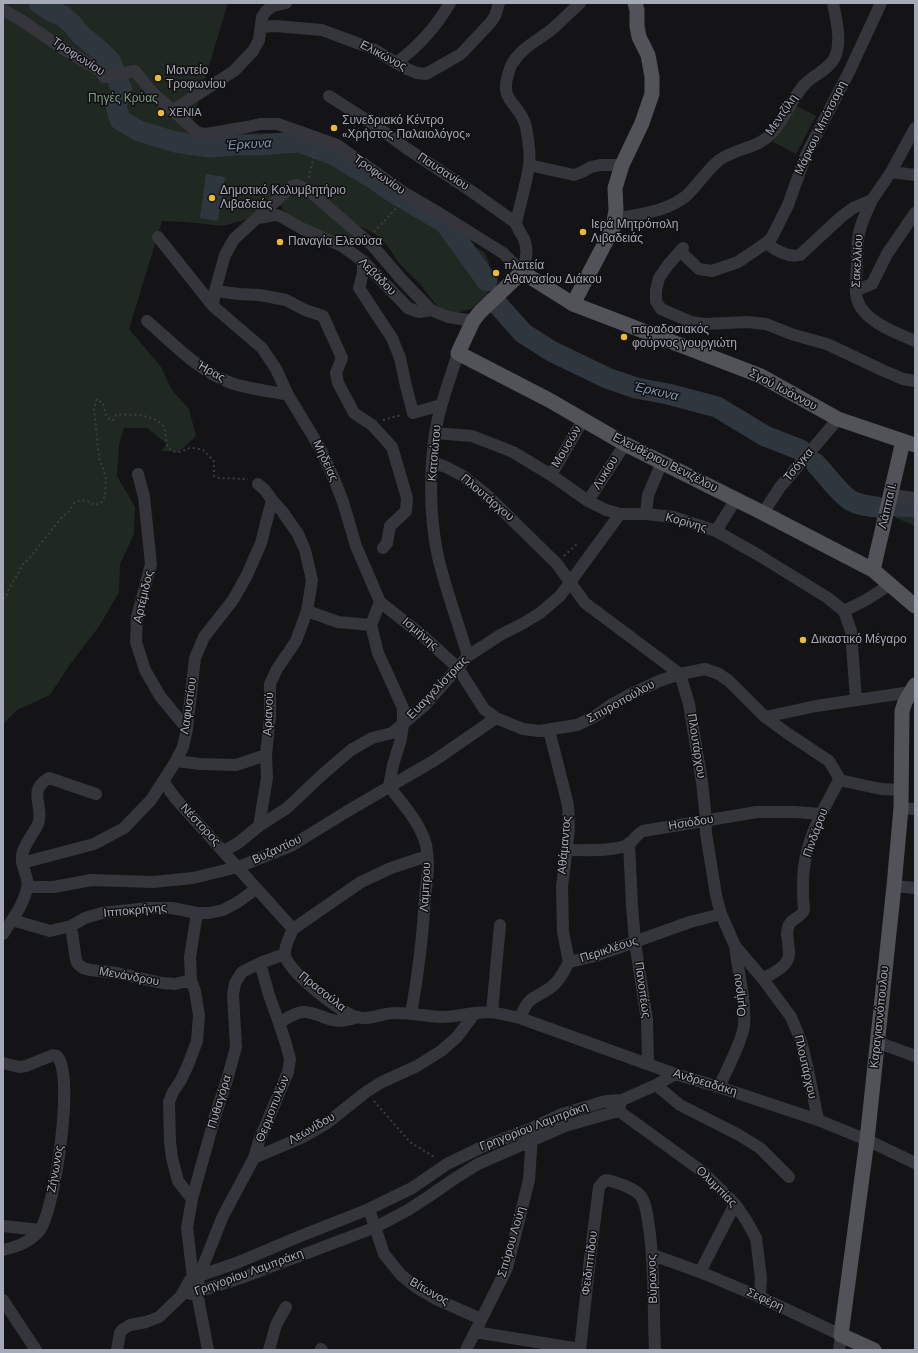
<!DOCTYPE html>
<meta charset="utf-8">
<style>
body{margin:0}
#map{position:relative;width:918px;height:1353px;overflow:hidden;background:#141416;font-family:"DM Sans",sans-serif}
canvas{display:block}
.frame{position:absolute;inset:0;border:4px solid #a6aab6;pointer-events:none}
</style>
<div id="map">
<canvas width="918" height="1353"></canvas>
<div class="frame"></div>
</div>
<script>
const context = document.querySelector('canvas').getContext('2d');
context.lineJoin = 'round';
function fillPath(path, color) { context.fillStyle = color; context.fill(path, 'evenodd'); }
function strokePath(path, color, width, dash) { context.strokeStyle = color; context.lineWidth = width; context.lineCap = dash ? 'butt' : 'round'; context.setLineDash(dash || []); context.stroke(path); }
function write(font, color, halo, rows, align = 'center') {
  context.font = font + ' "DM Sans",sans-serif'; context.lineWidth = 3; context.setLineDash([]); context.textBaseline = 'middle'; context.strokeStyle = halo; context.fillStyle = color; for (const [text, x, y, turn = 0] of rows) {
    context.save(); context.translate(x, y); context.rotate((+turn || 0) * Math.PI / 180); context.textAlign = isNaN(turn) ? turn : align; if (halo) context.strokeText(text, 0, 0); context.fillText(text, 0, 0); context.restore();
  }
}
fillPath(new Path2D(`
 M3,3H228L188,135L202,140L255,133L283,134L306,140L331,149L347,158L419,216L484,252C493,266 489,278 487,295L471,309L450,315L436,305L420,284L398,262L387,245L375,234L360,226L349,243L306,226L288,215L280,205L269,200L248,219L223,226L186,222L162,221L129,329L161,367L172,390L189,409L196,436L179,452L161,451L167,444L147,428H124L119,445L117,476L135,507L134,534L120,564L119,592L100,625L69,666L50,695L17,710L3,724Z
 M793,104L816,116L796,154L773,142Z
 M896,511L915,513V526L894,517Z`), '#202822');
fillPath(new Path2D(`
 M206,174L225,177L218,221L200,218Z`), '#2e363e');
strokePath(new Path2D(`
 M39,3L51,11L63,16L72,24L80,34L99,50L111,62L122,91L116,105L120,120L139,131L175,142L209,147L233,145H258L299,142L334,155L374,179L391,191L445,223L487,281
 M499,306L523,333L551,351L607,378L636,388L668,394L717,407L765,436L801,450
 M815,463C825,473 838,492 850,500C858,505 868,506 877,507
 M896,506L915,507`), '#2e363e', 21);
strokePath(new Path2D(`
 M309,178L315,149
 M374,232L401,203
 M383,420L401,415
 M564,556L578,543
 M3,599L6,597L9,588L18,574L22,565L28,560L62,517L68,513L75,502C83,499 87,500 94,505L101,503L105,496L106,480L104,471L100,462L98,448L94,408L97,399L103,404L106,415L110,420H113L116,415C130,414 154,414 163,426C168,434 163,447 173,451C179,454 185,449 191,448C195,448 200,449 203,450L214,461V476L219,478L248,479
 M374,1101L410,1142L436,1158`), '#3b3d42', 2, [2, 3]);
strokePath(new Path2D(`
 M3,10L21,20L62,48L101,71L104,77L135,71L153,93L198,133L206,134L247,127L260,124H278L337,145L403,192L439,213L503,253L522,272C526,260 529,249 523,237C520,232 517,228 516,223C520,204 526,185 529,166C531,153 528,139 526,127C521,104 499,102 508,75C509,71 510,67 512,64C521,48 537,41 551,30C561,22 570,12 580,3
 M261,27L275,26L322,30L373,49L407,69L417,73L426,74L461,54L491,22L495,16L499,3
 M396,63C418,47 436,27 450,3
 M329,96L376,126L406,148L471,191L516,223
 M172,111L234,71L253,51L259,40L262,17L266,11L273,6L286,3
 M529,165L574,175L582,172L591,167L600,165H622
 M891,172L915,175
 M872,200C866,213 859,226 858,240C857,248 857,257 857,265C857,275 854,288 857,299C863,321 896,333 915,341
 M258,218L275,215L280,216L303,229L342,246L363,261L408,308L419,312L431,310
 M615,219C639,214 666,212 686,196C697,186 710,166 721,159C739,147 757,149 772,133C785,119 791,100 804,85C813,75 829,70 835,57C842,41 836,19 833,3
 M158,237L213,306L262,348L276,369L288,395L320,448L334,479L343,502L356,546L380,602L371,625L378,653L403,708V724L401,739L393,765L389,786C403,805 420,822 426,845C430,862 427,880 425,897C423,936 418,975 411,1014
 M766,243C775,250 788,258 800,255L841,217L853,208L872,200L891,172L915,128
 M683,248L668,265L659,278L656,290V301L661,309L691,322L704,324L747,322L766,324L794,335L827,344L882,370L903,379L915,381
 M680,251L699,269L712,271L738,262L766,243L772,237L788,205L806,155L849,72L881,3
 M363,261V273L359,288L392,338L400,358L406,386L413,413L441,405
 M856,287L862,288L872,284L887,254L915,213
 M215,291L239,294L260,295L286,300L305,310L323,316L342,358L336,373L338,383L354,413L372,425L392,447L407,498L406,511L390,526L387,543L383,548
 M213,306L215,291L225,255L234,239L292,186L297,185L308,190L372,245L402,280L431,310L448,317L473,321
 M147,321C173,343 198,371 231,383C249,389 269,391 288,395
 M458,353C451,376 442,399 437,423C429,464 429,516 438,557C446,590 458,623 468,656
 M435,433L472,436L513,452L551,475L588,501L606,510L620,514H646L673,517L716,531L760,556L828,598L844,611L851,631L856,700
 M432,462L446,467L463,476L488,496L557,564L585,603L680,674L689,704L702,782L705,810L706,833L716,895L721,914L735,946L763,979L791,1017L801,1041L808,1070L818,1120
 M138,474L144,497L151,564L137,617L136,642L145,670L160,696L187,729
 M551,475L583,420
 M258,484L265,490L272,500L282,511L298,534L305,550L312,580L307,611L338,622L371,625
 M890,495L915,498
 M588,501L625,444
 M763,513L780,487L838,419
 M646,514L648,495L662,462
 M716,531L736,499
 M380,602L423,636L458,668L484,709L496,718L523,729L539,731L577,725L594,717L611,705L629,695L659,681L680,674L705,669L719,674L729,681L765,717L816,706L911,692
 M844,611L866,600L891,584
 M765,717L787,733L829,761L838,776L839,780
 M549,730L568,805L569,829L562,887L563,932L569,962
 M176,761L200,764L236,765L266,755
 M163,781L175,798L293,929C290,936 284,946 285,955C288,972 341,1013 357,1017C370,1021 384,1012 396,1013C411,1013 427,1016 442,1017C453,1017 464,1014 475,1013
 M901,808L915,809
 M259,826L267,778L266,755L270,717V684L277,669L296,641L307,611
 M629,843L632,906L635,942L647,1020L648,1064
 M566,850C581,850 617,852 629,844C634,840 637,834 643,831L757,812H795L821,814
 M224,851L238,843L259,826L287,808L323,774L351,750L372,738L392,733L403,724L424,706L468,656L502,634L522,624L540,613L560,596L620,514
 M22,863L94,844L124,828L151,800L176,761L183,747L187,729L195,658L204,637L233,600L247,575L261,543L272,500
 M894,886L915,888
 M28,887H54L91,880L153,882L193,878L238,867L291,846L346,812L435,760L496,718
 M12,920L50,931L71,926L85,918L102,913L148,908H172L197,913H209L223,910L238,902L256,889
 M71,926L76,960L78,964L83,968L90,970L117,973L162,983L175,984L191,980
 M293,929L361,882L391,868L427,856
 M3,934C12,920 24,904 27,888C30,878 20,866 22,855C24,844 33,835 38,824C45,806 26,791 49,778L96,794
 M260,963L269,995L279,1023
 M763,979C772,973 790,966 789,953C789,949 788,945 788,941C787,935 786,931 789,925C792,918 801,918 804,910C802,889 802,868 808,848C814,824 828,802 839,780L881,789L900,790
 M492,1012L500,925
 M520,1018C529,995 533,1000 550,988C559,982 564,971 569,962L595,956L690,922L721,914
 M877,1042L915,1056
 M3,1063L19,1067L26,1066L53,1055L57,1056C75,1075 55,1208 40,1230C31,1242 17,1247 3,1250
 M656,1085L680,1105L739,1135L760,1148L789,1177
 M719,1087C726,1071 742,1042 744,1026C746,999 738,973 735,946
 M612,1106L703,1172L735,1204L746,1220L756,1238L761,1278L760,1297
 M254,1158L259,1141L288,1072L290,1059L286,1044L279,1023C286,1019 294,1013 302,1012C313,1011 323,1018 333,1020C341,1022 349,1020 358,1017
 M192,1199L178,1181L172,1158L170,1142L169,1102L173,1092L181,1080L188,1065L197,1041L199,1015L195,991L191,980L190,957L197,913
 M369,1209L384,1254L401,1275L416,1287L436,1299L481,1319
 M3,1226L40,1230
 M653,1255L700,1272L760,1297L841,1335L839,1350
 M700,1272L735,1204
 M193,1278L187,1228L192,1199L216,1113L227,1080L236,1047L233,995L235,983L242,972L260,963L285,954
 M191,1294L244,1277L376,1227L408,1210L428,1197L454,1179L478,1164L565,1126L618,1111L622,1100
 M3,1300L36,1350
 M475,1332L580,1349
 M321,1349L322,1350
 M117,1350L120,1333L122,1330L130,1325L146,1322L159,1317L181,1296L190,1280L193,1278L239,1262L298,1237L369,1209L412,1188L447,1164L482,1147L532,1128L562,1114L606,1101L622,1100L656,1085L675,1074
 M208,1350L197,1293L199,1276L223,1216L254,1158L303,1137L327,1123L366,1092L382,1082L417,1066L441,1051L457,1037L475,1013L492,1012L520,1018L675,1074L719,1087L818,1120L867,1140L915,1163
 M269,1350L276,1325L286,1307
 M466,1350L507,1268L529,1180L532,1135
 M580,1350L591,1250L599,1187L604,1181L607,1180C618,1183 632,1187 640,1195C647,1204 647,1217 649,1227C655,1269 653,1308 655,1350`), '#35363b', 12);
strokePath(new Path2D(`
 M573,304L613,228L616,210L615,188L622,165L642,123L652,94V77L648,55L639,37L637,26V10L635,3
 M915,445L838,419L761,376L573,304L522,272L480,312L473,321L458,353L549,400L625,444L763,513L873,570L915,606
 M873,570L903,441
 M874,1350L841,1335L867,1140L894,886L901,808L902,711L905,702L915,685`), '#515359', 15);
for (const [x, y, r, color] of [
 [158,78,4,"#ebb837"],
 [161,113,4,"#ebb837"],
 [334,128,4,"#ebb837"],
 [212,198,4,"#ebb837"],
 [583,232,4,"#ebb837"],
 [280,242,4,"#ebb837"],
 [496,273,4,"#ebb837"],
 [624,337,4,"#ebb837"],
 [803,640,4,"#ebb837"]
]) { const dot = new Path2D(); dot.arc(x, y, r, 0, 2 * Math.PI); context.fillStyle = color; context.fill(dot); strokePath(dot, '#0f0f11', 1.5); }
write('12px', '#a6aab6', '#0f0f11', [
 ["Ελικώνος",383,56,28],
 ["Τροφωνίου",78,57,33],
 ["Μεντζίλη",782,115,-56],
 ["Μάρκου Μπότσαρη",821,128,-64],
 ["Παυσανίου",443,172,33],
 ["Τροφωνίου",379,175,35],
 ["Σακελλίου",858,261,-87],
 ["Λεβάδου",377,277,45],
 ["Ήρας",211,372,30],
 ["Σγού Ιωάννου",783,390,28],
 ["Μουσών",567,447,-59],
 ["Κατσιώτου",435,453,-85],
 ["Μηδείας",325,461,65],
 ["Ελευθέριου Βενιζέλου",665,463,27],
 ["Τσόγκα",799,465,-50],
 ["Λυκίου",606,473,-58],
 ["Πλουτάρχου",487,498,40],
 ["Λάππα Ι.",888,506,-77],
 ["Κορίνης",686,523,16],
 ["Αρτέμιδος",144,597,-77],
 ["Ισμήνης",420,634,40],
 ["Ευαγγελίστριας",438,688,-46],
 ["Σπυροπούλου",621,702,-29],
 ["Λαφυστίου",189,706,-82],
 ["Αριανού",269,714,-87],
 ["Πλουτάρχου",696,746,81],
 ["Ησιόδου",691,823,-9],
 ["Νέστορος",200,825,47],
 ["Πινδάρου",816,833,-70],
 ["Αθάμαντος",565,845,-85],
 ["Βυζαντίου",277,850,-25],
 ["Λάμπρου",426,887,-87],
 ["Ιπποκρήνης",135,911,-5],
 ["Περικλέους",609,950,-18],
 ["Μενάνδρου",129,977,10],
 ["Πανοπέως",642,990,82],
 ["Πρασούλα",322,992,38],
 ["Ομήρου",740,995,-97],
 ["Καραγιαννόπουλου",880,1017,-84],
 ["Πλουτάρχου",805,1067,77],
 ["Ανδρεαδάκη",705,1083,17],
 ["Πυθαγόρα",220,1102,-73],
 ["Θερμοπυλών",273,1109,-68],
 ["Γρηγορίου Λαμπράκη",534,1127,-21],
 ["Λεωνίδου",312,1129,-30],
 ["Ζήνωνος",56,1169,-80],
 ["Ολυμπίας",716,1187,45],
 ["Σπύρου Λούη",512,1242,-74],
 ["Φειδιππίδου",590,1263,-83],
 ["Γρηγορίου Λαμπράκη",249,1273,-20],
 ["Βύρωνος",653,1279,-92],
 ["Βίτωνος",429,1292,30],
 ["Σεφέρη",765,1300,24]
]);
write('12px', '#a6aab6', '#0f0f11', [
 ["Μαντείο",166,71],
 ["Τροφωνίου",166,85],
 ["XENIA",169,113],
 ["Συνεδριακό Κέντρο",342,121],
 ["«Χρήστος Παλαιολόγος»",342,135],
 ["Δημοτικό Κολυμβητήριο",220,191],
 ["Λιβαδειάς",220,205],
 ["Ιερά Μητρόπολη",591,225],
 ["Λιβαδειάς",591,239],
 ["Παναγία Ελεούσα",288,242],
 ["πλατεία",504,266],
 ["Αθανασίου Διάκου",504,280],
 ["παραδοσιακός",632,330],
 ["φούρνος γουργιώτη",632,344],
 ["Δικαστικό Μέγαρο",811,640]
], 'left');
write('12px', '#7ea082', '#0f0f11', [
 ["Πηγές Κρύας",123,99]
]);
write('italic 13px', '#7e96b0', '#0f0f11', [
 ["Έρκυνα",249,145,-3],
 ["Έρκυνα",656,392,13]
]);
</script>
